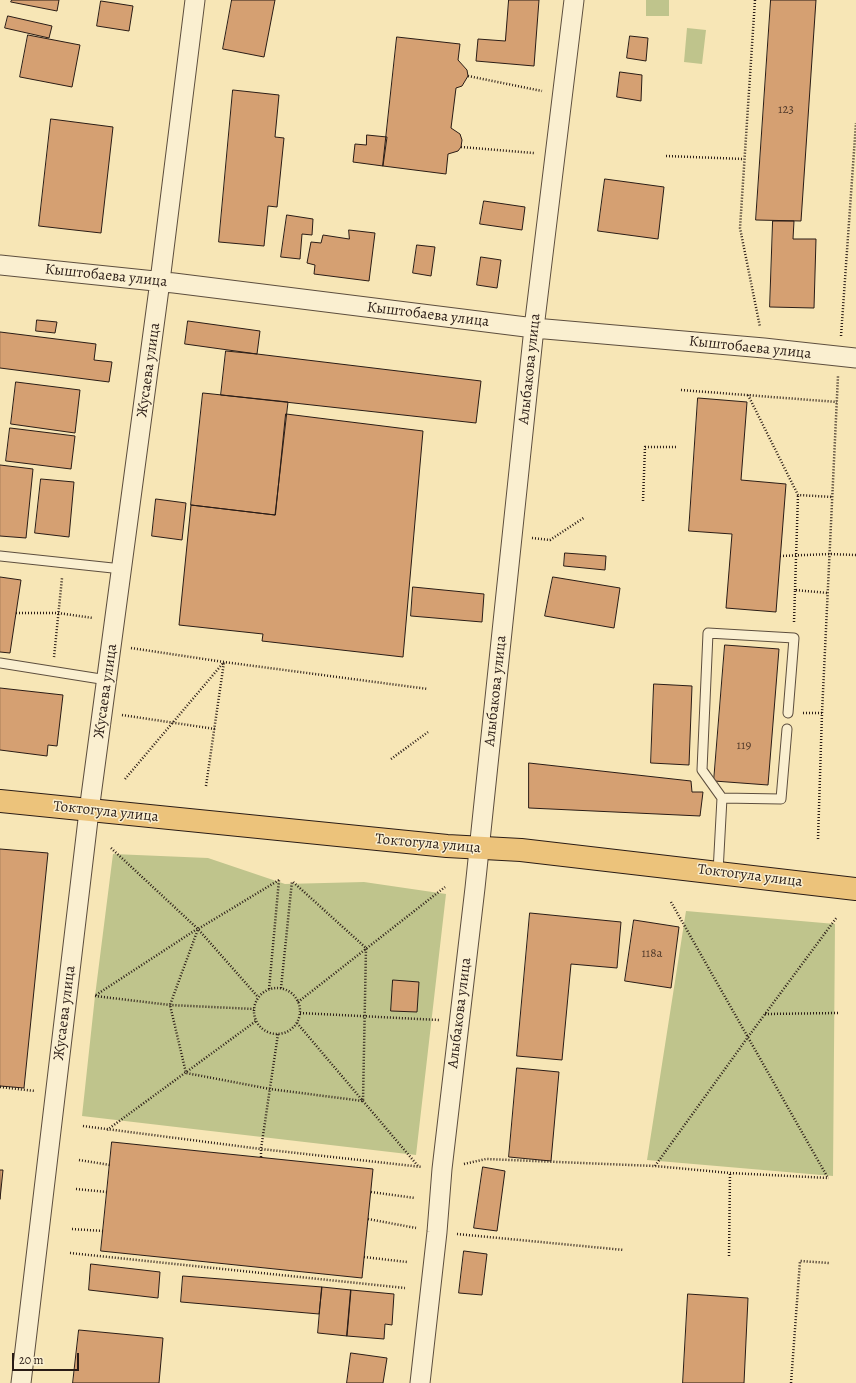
<!DOCTYPE html>
<meta charset="utf-8">
<style>
body{margin:0}
#map{position:relative;width:856px;height:1383px;overflow:hidden;background:#f7e6b6;font-family:Alegreya,serif}
canvas{display:block}
.scale{position:absolute;left:12px;top:1353px;width:67px;height:18px;box-sizing:border-box;border:2px solid #2a1c16;border-top:0;padding-left:5px;font-size:12px;line-height:14px;white-space:nowrap;color:#2a1c16;-webkit-text-stroke:3px #faefd0;paint-order:stroke}
</style>
<div id="map">
<canvas width="856" height="1383"></canvas>
<div class="scale">20 m</div>
</div>
<script>
const context = document.querySelector('canvas').getContext('2d');
context.lineJoin = 'round';
function fillPath(path, color) { context.fillStyle = color; context.fill(path, 'evenodd'); }
function strokePath(path, color, width, dash) { context.strokeStyle = color; context.lineWidth = width; context.lineCap = dash ? 'butt' : 'round'; context.setLineDash(dash || []); context.stroke(path); }
function write(font, color, halo, rows, align = 'center') {
  context.font = font + ' Alegreya,serif'; context.lineWidth = 3; context.setLineDash([]); context.textBaseline = 'middle'; context.strokeStyle = halo; context.fillStyle = color; for (const [text, x, y, turn = 0] of rows) {
    context.save(); context.translate(x, y); context.rotate((+turn || 0) * Math.PI / 180); context.textAlign = isNaN(turn) ? turn : align; if (halo) context.strokeText(text, 0, 0); context.fillText(text, 0, 0); context.restore();
  }
}
fillPath(new Path2D(`
 M646,0H669V16H646Z
 M687,28L706,30L702,64L684,62Z
 M113,854L208,858L285,884L364,882L446,894L416,1155L82,1116L95,996Z
 M686,911L835,924L833,1176L647,1160Z`), '#bfc48c');
const building = new Path2D(`
 M12,0H59L57,11L11,2Z
 M232,0H275L264,57L223,49Z
 M509,0H539L534,66L476,61L478,39L505,41Z
 M771,0H816L801,221L756,220Z
 M101,1L133,6L129,31L97,26Z
 M8,16L52,26L49,38L5,28Z
 M28,35L80,45L72,87L20,77Z
 M630,36L648,38L646,61L627,58Z
 M397,37L460,44L458,60L467,70L468,76L462,86L456,88L451,128L460,134L462,140L461,147L458,151L448,154L446,174L383,166Z
 M620,72L642,75L641,101L617,97Z
 M233,90L279,95L275,137L284,138L277,207L268,206L264,246L219,242Z
 M51,119L113,127L101,233L39,226Z
 M367,135L387,137L383,166L353,162L355,144L366,145Z
 M605,179L664,187L658,239L598,231Z
 M484,201L525,207L522,230L480,224Z
 M287,215L313,219L312,235L302,234L300,259L281,257Z
 M773,221H794L793,239H816L814,308L770,307Z
 M349,230L375,233L369,281L314,274L315,265L307,263L311,242L321,243L323,235L349,239Z
 M417,245L435,247L431,276L413,273Z
 M481,257L501,260L497,288L477,285Z
 M37,320L57,322L55,333L36,331Z
 M188,321L260,331L257,354L185,344Z
 M0,332L96,344L94,360L112,362L109,382L0,368Z
 M226,351L257,354L481,381L476,423L221,395Z
 M16,382L80,390L75,433L11,424Z
 M203,393L288,402L275,515L191,505Z
 M698,398L747,402L741,480L786,484L776,612L726,608L732,534L689,531Z
 M286,414L423,431L403,657L262,641L263,634L179,625L191,505L275,515Z
 M10,428L75,436L71,469L6,461Z
 M0,465L33,469L26,538L0,536Z
 M41,479L74,482L69,537L35,533Z
 M156,499L186,503L182,540L152,536Z
 M565,553L606,556L605,570L564,566Z
 M0,577L21,580L10,653L0,652Z
 M553,577L620,588L614,628L545,616Z
 M413,587L484,594L482,622L411,616Z
 M725,645L779,649L768,785L714,781Z
 M654,684L692,686L689,765L651,763Z
 M0,688L63,695L57,746L48,745L47,756L0,750Z
 M529,763L691,781L692,792H703L700,816L529,808Z
 M0,849L48,853L24,1088L0,1086Z
 M530,913L621,922L617,968L571,964L562,1060L517,1056Z
 M634,920L679,927L671,988L625,981Z
 M393,980L419,982L417,1012L391,1011Z
 M517,1068L559,1072L551,1161L509,1157Z
 M112,1142L373,1169L362,1278L101,1251Z
 M483,1167L505,1171L497,1231L474,1228Z
 M0,1170H3L0,1199Z
 M464,1251L487,1254L482,1295L459,1293Z
 M91,1264L160,1272L158,1298L89,1290Z
 M183,1276L322,1287L319,1314L181,1302Z
 M322,1287L351,1290L347,1336L318,1333Z
 M351,1290L394,1294L392,1325L385,1324L384,1339L347,1336Z
 M688,1294L748,1298L744,1383H683Z
 M79,1330L163,1338L159,1383H73Z
 M351,1353L387,1358L383,1383H347Z`);
fillPath(building, '#d5a072');
strokePath(building, '#2a1c16', 1);
const service = new Path2D(`
 M0,556L122,569
 M0,663L107,680
 M722,798L781,799L787,729
 M718,872L722,798L702,770L708,633L794,638L788,713`);
const minor = new Path2D(`
 M0,265L174,283L534,328L764,348L856,358
 M21,1383L89,811L160,281L195,0
 M420,1383L437,1232L442,1169L475,888L534,328L574,0`);
const trunk = new Path2D(`
 M0,801L447,846L521,850L856,889`);
strokePath(service, '#5d4e3e', 11);
strokePath(minor, '#5d4e3e', 21);
strokePath(trunk, '#2a1c16', 24);
strokePath(new Path2D(`
 M755,0L740,228L760,327
 M468,76L542,91
 M461,147L534,153
 M666,156L744,159
 M841,336L856,123
 M681,390L837,402
 M748,395L798,495L833,497
 M643,501L645,447H677
 M532,538L550,540L585,517
 M780,556L830,554L856,555
 M795,590L798,495
 M16,613H58L93,618
 M794,622L795,590L828,593
 M131,648L224,662L428,689
 M54,657L62,578
 M803,713H822
 M122,715L215,729
 M391,759L428,732
 M125,779L224,662
 M206,786L224,662
 M818,839L822,713L838,376
 M111,848L198,929L258,997
 M279,880L198,929L170,1005L186,1073L270,1089L363,1101L366,948L292,881
 M671,902L828,1178
 M281,988L292,881
 M254 1011a23 23 0 1 1 46 0a23 23 0 1 1-46 0Z
 M269,989L279,880
 M96,995L197,929
 M95,996L170,1005L254,1009
 M298,1002L445,887
 M300,1013L439,1020
 M765,1014L838,1013
 M297,1023L418,1166
 M0,1087L35,1091
 M83,1126L261,1149L422,1167
 M107,1130L256,1021
 M261,1157V1149L278,1034
 M79,1160L110,1165
 M464,1164L486,1159L655,1166L730,1173L829,1178
 M655,1166L748,1037L837,917
 M76,1189L107,1192
 M371,1192L415,1198
 M368,1219L416,1228
 M72,1229L103,1231
 M457,1234L624,1250
 M70,1253L405,1288
 M729,1256L730,1173
 M364,1257L407,1262
 M791,1383L800,1261L829,1263`), '#2a1c16', 2.5, [1, 2]);
strokePath(service, '#faefd0', 9);
strokePath(minor, '#faefd0', 19);
strokePath(trunk, '#ecc37b', 22);
write('13px', '#553d2d', null, [
 ["123",786,110],
 ["119",744,746],
 ["118а",652,954]
]);
write('15px', '#2a1c16', '#faefd0', [
 ["Кыштобаева улица",106,276,6],
 ["Кыштобаева улица",428,315,7],
 ["Кыштобаева улица",750,348,6],
 ["Алыбакова улица",530,369,-84],
 ["Жусаева улица",149,370,-82],
 ["Жусаева улица",106,691,-82],
 ["Алыбакова улица",496,691,-84],
 ["Токтогула улица",106,812,6],
 ["Токтогула улица",428,844,5],
 ["Токтогула улица",750,876,7],
 ["Жусаева улица",65,1013,-83],
 ["Алыбакова улица",460,1013,-83]
]);
</script>
